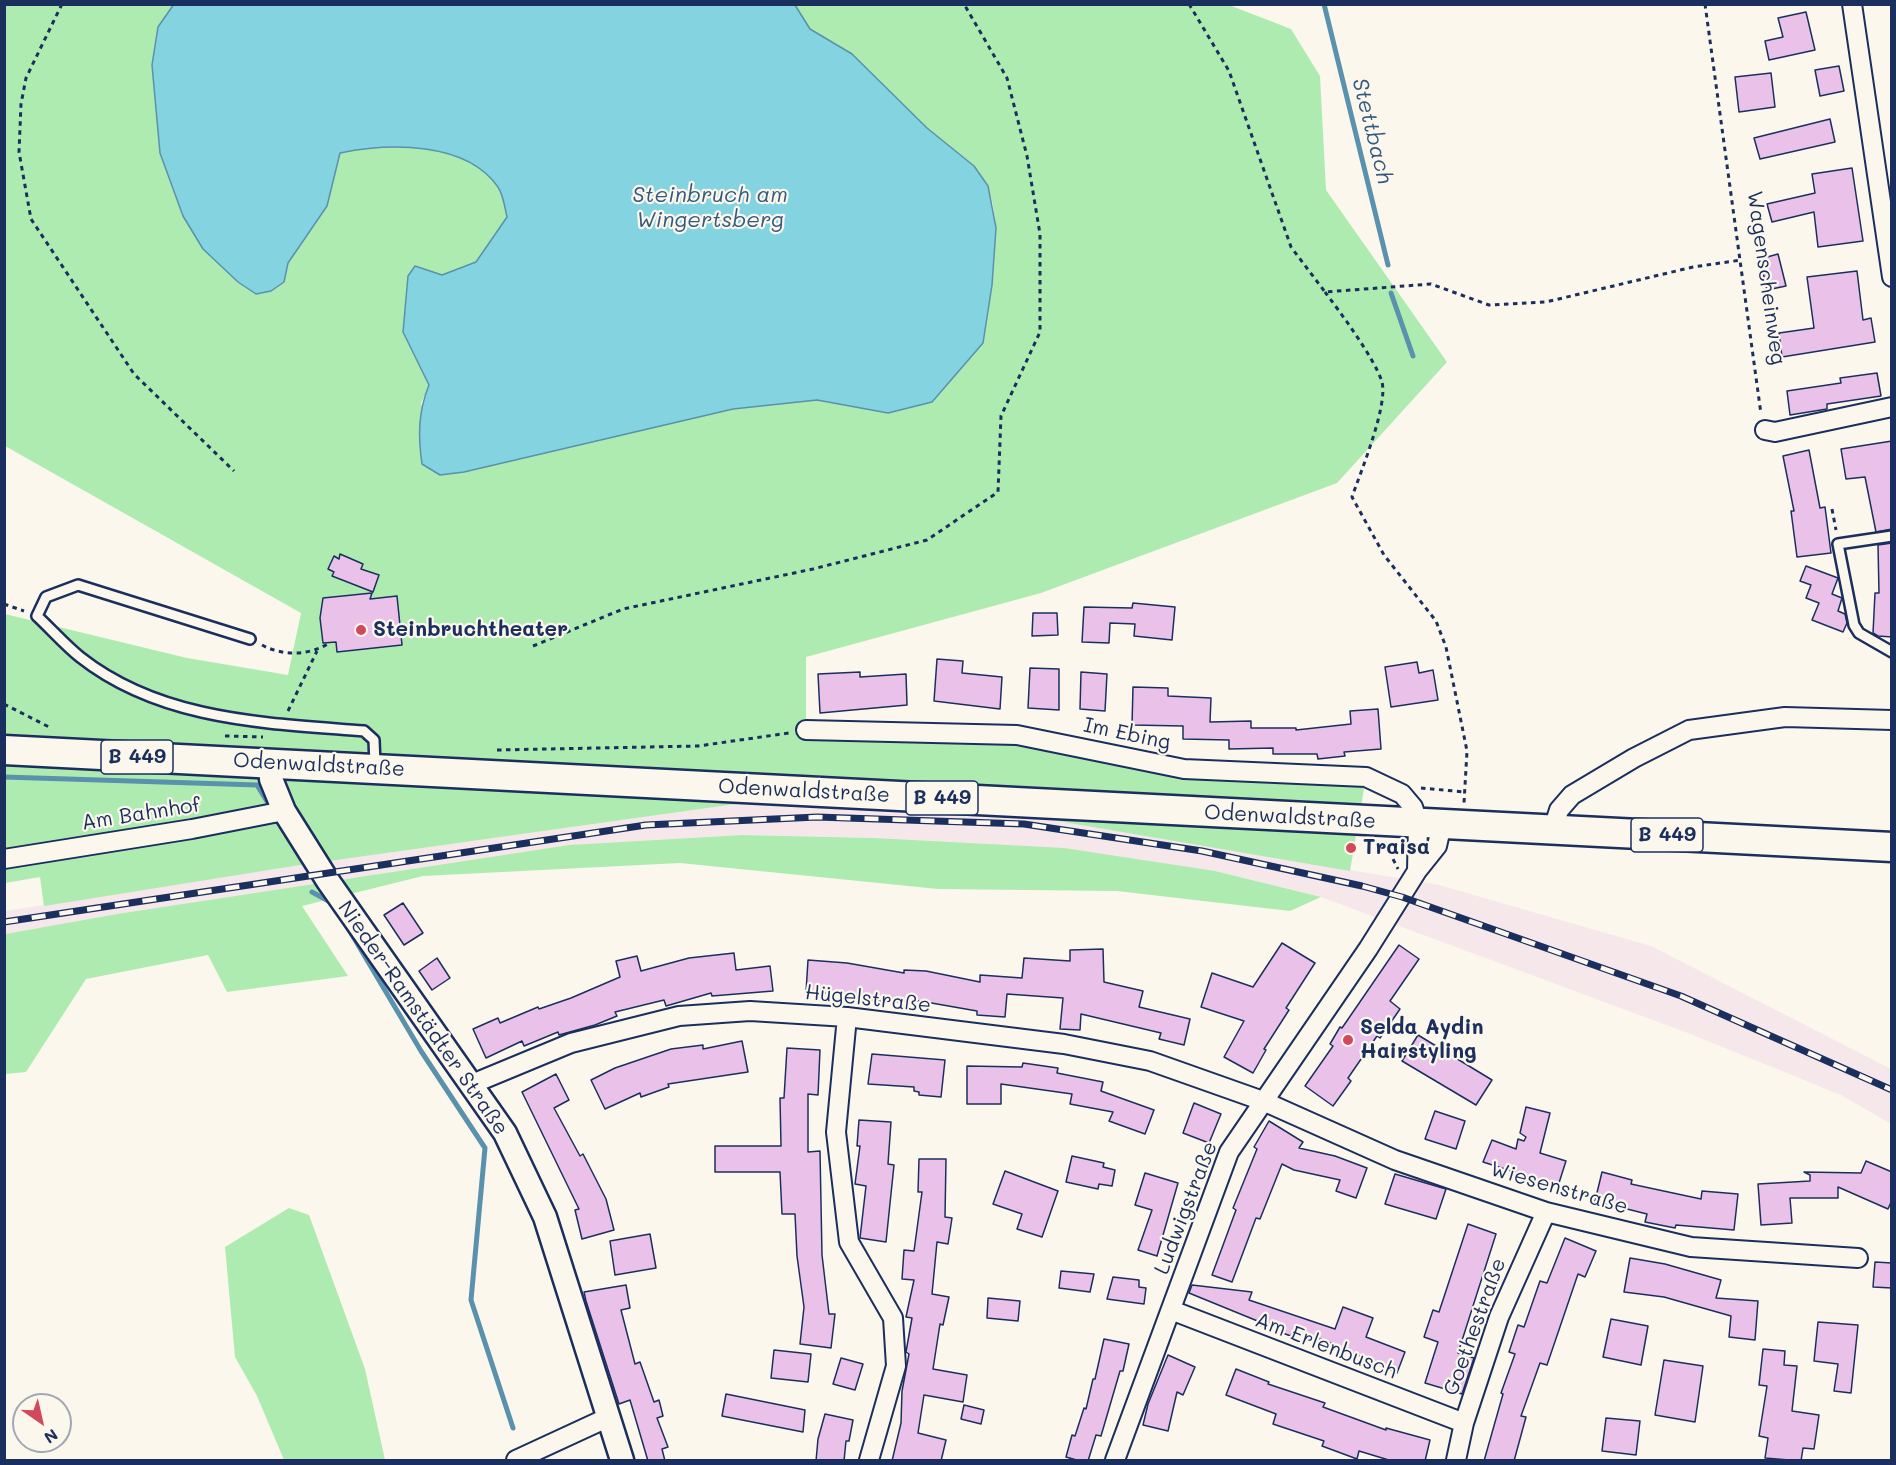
<!DOCTYPE html>
<meta charset="utf-8">
<style>
body{margin:0}
#map{position:relative;width:1896px;height:1465px;overflow:hidden;background:#fbf7ec;font-family:Mali,sans-serif}
canvas{display:block}
.frame{position:absolute;inset:0;border:6px solid #1b2f5e;pointer-events:none}
.north{position:absolute;left:12px;top:1393px;width:60px;height:60px;box-sizing:border-box;background:#fbf7ec;border:2px solid #a1a7b3;border-radius:50%;rotate:146deg;font-size:16px;font-weight:700;line-height:24px;text-align:center;color:#1b2f5e}
.north::after{content:'';display:block;margin:auto;width:21px;height:27px;background:#d1495b;clip-path:polygon(50% 0,100% 100%,50% 72%,0 100%)}
</style>
<div id="map">
<canvas width="1896" height="1465"></canvas>
<div class="frame"></div>
<div class="north">N</div>
</div>
<script>
const context = document.querySelector('canvas').getContext('2d');
context.lineJoin = 'round';
function fillPath(path, color) { context.fillStyle = color; context.fill(path, 'evenodd'); }
function strokePath(path, color, width, dash) { context.strokeStyle = color; context.lineWidth = width; context.lineCap = dash ? 'butt' : 'round'; context.setLineDash(dash || []); context.stroke(path); }
function write(font, color, halo, rows, align = 'center') {
  context.font = font + ' Mali,sans-serif'; context.lineWidth = 4.5; context.setLineDash([]); context.textBaseline = 'middle'; context.strokeStyle = halo; context.fillStyle = color; for (const [text, x, y, turn = 0] of rows) {
    context.save(); context.translate(x, y); context.rotate((+turn || 0) * Math.PI / 180); context.textAlign = isNaN(turn) ? turn : align; if (halo) context.strokeText(text, 0, 0); context.fillText(text, 0, 0); context.restore();
  }
}
fillPath(new Path2D(`
 M736,804L1034,817L1439,885L1651,946L1891,1069V1124L1841,1095L1688,1033L1321,897L1215,871L874,838L742,835L569,845L117,914L5,934V911L294,866Z`), '#f6e7eb');
fillPath(new Path2D(`
 M5,5H174L158,27L160,153L183,216L284,282L288,263L327,206L340,153C389,143 465,141 498,186C503,194 505,208 507,217L477,262L442,275L415,266L403,332L430,385L421,403L440,475L464,472L733,409L817,400L888,413L992,285L996,228L993,205L988,186L974,166L927,128L852,54L810,29L795,5H1229L1291,29L1320,76L1326,190L1447,362L1337,483L1041,593L806,657V730L1017,735L1184,769L1366,777L1350,871L1034,817L736,804L294,866L44,906L40,877L5,883V614L187,658L288,675L301,613L5,446Z
 M742,835L874,838L1064,848L1215,871L1321,897L1290,911L1117,891L938,889L680,863L423,876L302,906L348,976L227,992L208,955L86,979L26,1072L5,1074V934L117,914L569,845Z
 M289,1208L309,1215L365,1369L385,1460H284L257,1396L235,1357L225,1247Z`), '#aeebb1');
const water = new Path2D(`
 M174,4L795,5L810,29L852,54L927,128L974,166L988,186L996,228L992,285L983,343L932,402L888,413L817,400L733,409L464,472L440,475L422,464C418,436 418,412 429,385L403,332L408,276L415,266L442,275L476,262L507,217C505,208 503,194 498,187C466,141 389,143 340,153L327,206L288,263L284,282L271,291L256,294L238,282L203,249L183,216L160,153L152,65L158,27Z`);
fillPath(water, '#84d3e1');
strokePath(water, '#5a91ad', 1.5);
strokePath(new Path2D(`
 M1324,4L1388,265
 M1391,293L1413,356
 M4,777L257,785L268,803
 M312,892L334,904
 M348,928L421,1051L485,1148L471,1300L513,1428`), '#5a91ad', 5);
const building = new Path2D(`
 M1806,12L1815,50L1769,60L1765,41L1783,37L1778,18Z
 M1839,66L1844,91L1820,96L1815,70Z
 M1771,73L1775,107L1739,112L1735,77Z
 M1830,119L1835,142L1760,159L1754,138Z
 M1852,168L1863,241L1818,247L1814,212L1772,222L1767,204L1815,193L1812,174Z
 M1778,254L1786,286L1767,290L1760,259Z
 M1857,271L1863,320L1871,318L1875,342L1782,357L1779,333L1814,328L1807,277Z
 M1877,373L1881,396L1827,404V409L1790,415L1787,391L1841,383L1840,378Z
 M1892,441V529L1876,532L1865,477L1846,479L1841,449Z
 M1809,450L1820,508L1825,507L1831,553L1797,557L1791,511H1794L1783,456Z
 M1892,543V637L1878,636L1873,633L1875,593H1879L1878,545Z
 M340,554L363,564L361,569L379,575L373,592L332,576L334,572L328,569L334,556L339,559Z
 M1806,566L1838,578L1832,594L1842,598L1838,611L1845,614L1847,623L1843,632L1812,620L1819,603L1806,598L1811,585L1800,581Z
 M372,593L370,599L397,596L402,645L337,652L336,642L323,643L320,618L323,598Z
 M1133,603L1175,607L1172,640L1134,636L1135,624L1110,623L1109,643L1082,642L1084,607L1132,608Z
 M1033,613H1057L1058,635L1032,636Z
 M937,659L963,661L962,673L1002,677L1000,709L934,701Z
 M1417,662L1419,673L1433,670L1438,700L1391,707L1385,667Z
 M1030,668L1059,669V710L1028,708Z
 M860,672V677L906,674L907,705L820,713L818,674Z
 M1081,672L1107,674L1105,711L1080,709Z
 M1133,687L1168,688V696L1211,698L1210,722L1251,721V728H1296V730L1351,724L1350,711L1378,709L1381,749L1344,752L1345,756L1318,759L1317,754H1273V748L1229,749V740L1183,739V726L1132,725Z
 M403,903L423,933L404,945L384,915Z
 M1282,943L1315,963L1286,1008L1289,1010L1264,1049L1266,1050L1253,1073L1224,1057L1244,1021L1201,1007L1212,973L1253,987Z
 M1399,945L1419,959L1390,1001L1400,1009L1380,1038L1377,1036L1348,1078L1351,1081L1333,1106L1305,1086L1333,1046L1330,1044L1340,1027L1342,1028Z
 M1103,949L1104,982L1143,991L1139,1007L1190,1019L1184,1045L1159,1039L1161,1033L1081,1014L1080,1030L1060,1029L1063,998L1007,994L1005,1017L977,1015V1011L920,1001L885,1002L862,998V995L806,992L808,960L847,963L904,973V970L926,971L980,982V975L1022,978L1024,958L1070,961V950Z
 M734,953L736,970L770,966L773,991L712,996L711,993L666,1006L664,1000L615,1012L617,1016L595,1025L559,1035L558,1032L524,1046L522,1041L486,1058L473,1029L498,1018L500,1023L538,1007L539,1009L571,998L620,977L616,961L637,956L641,971L689,958Z
 M437,958L450,978L432,990L419,971Z
 M1418,1035L1492,1080L1476,1105L1402,1061Z
 M742,1041L748,1072L668,1084L669,1087L641,1097L640,1093L605,1109L591,1080L615,1068L671,1049L703,1045V1049Z
 M787,1048L820,1050L818,1095L808,1094V1152L820,1151L822,1255L829,1314H835L831,1348L800,1344L804,1307L797,1256L795,1214H782L780,1172H715V1146H781L780,1098H784Z
 M872,1054L945,1060L941,1097L919,1095V1092L914,1091V1087L868,1084Z
 M1023,1063L1058,1068L1057,1073L1103,1082L1101,1091L1154,1110L1145,1134L1109,1121L1113,1112L1070,1104L1072,1094L1001,1084V1104H967V1066L1022,1067Z
 M556,1074L569,1100L554,1108L580,1156L583,1154L606,1199L614,1230L582,1239L575,1210L579,1209L522,1092Z
 M1194,1103L1221,1114L1209,1143L1183,1133Z
 M1526,1107L1550,1113L1540,1153L1566,1161L1558,1186L1483,1162L1492,1140L1516,1149L1518,1139L1524,1141L1526,1137L1520,1133Z
 M1435,1111L1465,1121L1456,1149L1425,1139Z
 M859,1120L891,1122L888,1164L894,1165L886,1242L860,1238L866,1186L855,1184L860,1146H857Z
 M1269,1121L1303,1142L1299,1148L1335,1156L1367,1168L1356,1198L1336,1191L1340,1180L1294,1170L1282,1164L1260,1219L1256,1218L1232,1282L1212,1275L1236,1210L1233,1208L1257,1149L1254,1147Z
 M1072,1156L1104,1163L1103,1167L1115,1170L1112,1186L1099,1184L1098,1189L1066,1182Z
 M919,1159H946L945,1217L952,1218L948,1244L937,1242L932,1294L949,1297L943,1325L940,1324L933,1369L967,1375L963,1402L924,1395L918,1433L946,1440L941,1461H892L901,1423L902,1391L909,1354L906,1352L912,1318L906,1317L914,1280L902,1279L904,1250L914,1251L922,1192H918Z
 M1866,1161L1892,1172V1200L1888,1209L1838,1187V1198H1790L1792,1223L1761,1225L1758,1184L1810,1181V1175L1804,1172L1861,1173Z
 M1005,1171L1058,1191L1042,1237L1017,1229L1022,1214L993,1204Z
 M1602,1172L1632,1180L1631,1184L1701,1199L1702,1191L1738,1194L1734,1230L1676,1225L1675,1228L1645,1222L1647,1214L1595,1201Z
 M1145,1173L1178,1183L1157,1256L1138,1250L1152,1210L1135,1205Z
 M1395,1174L1446,1189L1436,1219L1385,1204Z
 M1468,1224L1496,1234L1458,1353L1474,1358L1462,1394L1425,1383L1438,1342L1424,1337L1433,1310L1439,1312Z
 M650,1234L656,1268L615,1275L610,1241Z
 M1565,1238L1596,1251L1585,1277L1578,1274L1547,1365L1540,1363L1521,1416L1526,1417L1514,1461H1484L1503,1394L1501,1393L1515,1354L1509,1352L1518,1325L1524,1327L1540,1281L1547,1283Z
 M1630,1258L1665,1264L1721,1280L1716,1298L1758,1301L1755,1340L1729,1337L1731,1316L1664,1297L1624,1292Z
 M1875,1262L1892,1263V1288L1873,1287Z
 M1061,1271L1094,1274L1090,1292L1059,1288Z
 M1113,1277L1139,1280V1287L1146,1288L1144,1304L1107,1299Z
 M626,1285L630,1308L621,1310L635,1364L640,1362L654,1402L659,1400L663,1416L657,1418L668,1447L662,1449L665,1461H648L630,1400L619,1404L586,1301L584,1292Z
 M1192,1285L1252,1292L1249,1300L1335,1329L1343,1307L1373,1318L1366,1337L1405,1352L1397,1373L1324,1340L1292,1333L1291,1336L1259,1325L1260,1322L1189,1293Z
 M988,1298L1020,1301L1018,1321L987,1318Z
 M1611,1319L1648,1326L1641,1365L1603,1357Z
 M1818,1322L1858,1325L1851,1393L1834,1391L1838,1364L1814,1361Z
 M1104,1339L1129,1344L1123,1371H1120L1101,1436L1096,1435L1088,1461H1080L1066,1457L1072,1435L1075,1436L1084,1408L1086,1409L1093,1379H1095Z
 M1763,1349L1785,1351L1784,1365L1797,1366L1792,1411L1819,1415L1814,1449L1803,1448L1801,1461L1765,1458L1768,1438L1759,1436L1767,1386L1759,1385Z
 M774,1350L811,1354L808,1382L771,1378Z
 M1168,1355L1195,1367L1183,1395L1177,1392L1168,1431L1143,1425L1148,1404Z
 M841,1358L863,1364L855,1390L833,1384Z
 M1664,1360L1703,1366L1695,1422L1655,1415Z
 M1236,1369L1269,1382L1268,1384L1325,1403L1323,1407L1386,1430V1428L1430,1440L1425,1461H1392L1359,1451L1357,1459L1322,1446L1324,1441L1273,1424L1276,1414L1226,1395Z
 M726,1394L805,1410L803,1432L722,1416Z
 M964,1405L984,1410L981,1424L961,1419Z
 M825,1414L853,1420L849,1441H846L844,1461H816L818,1439Z
 M1606,1418L1640,1421L1636,1455L1602,1451Z`);
fillPath(building, '#eac1e8');
strokePath(building, '#1b2f5e', 1.5);
const service = new Path2D(`
 M1892,536L1838,544L1854,625L1859,633L1892,652
 M250,639L78,585L46,597L37,616C51,629 65,645 80,657C161,721 266,723 364,731L374,740L375,765`);
const minor = new Path2D(`
 M1852,4L1892,277
 M1765,430L1775,432L1892,407
 M806,730L1017,735L1184,769L1366,777L1402,794L1413,807L1418,823L1417,871
 M1553,829L1559,810L1572,795L1634,758L1689,730L1785,717L1892,720
 M4,859L192,829L284,811
 M847,1017L836,1132L849,1242L893,1318L896,1366L869,1460
 M472,1084L571,1043L679,1016L750,1011L847,1017L1064,1044L1150,1061L1263,1101L1395,1160L1546,1212L1691,1247L1858,1258
 M1171,1310L1464,1423
 M516,1460L609,1417
 M1115,1460L1229,1152L1368,949L1417,871L1437,846L1442,824
 M1456,1460L1464,1423L1499,1317L1546,1212`);
const tertiary = new Path2D(`
 M270,763L271,779L284,811L328,881L505,1133L545,1217L622,1460`);
const primary = new Path2D(`
 M4,750L1892,847`);
strokePath(service, '#1b2f5e', 14);
strokePath(minor, '#1b2f5e', 22);
strokePath(tertiary, '#1b2f5e', 27);
strokePath(primary, '#1b2f5e', 33);
strokePath(new Path2D(`
 M62,4L26,78L21,104L19,152L31,219L134,374L234,471
 M1189,4L1229,71L1291,247L1325,292L1431,284L1489,305L1546,302L1693,267L1741,260
 M1705,4L1761,414
 M1325,292C1340,312 1375,359 1382,382C1388,406 1361,471 1352,497L1384,555L1436,621L1446,647L1467,751L1464,803
 M1832,509L1836,530
 M4,604L24,611
 M262,645C282,656 309,656 329,643
 M533,646L623,609L813,569L927,540L998,492L1001,416L1040,332V234L1027,156L1007,78L964,4
 M4,704L51,728
 M288,711L317,651
 M225,736L263,737
 M497,750L698,746L789,733
 M1421,788L1465,792
 M1385,843L1398,869`), '#1b2f5e', 3, [4.5, 4.5]);
strokePath(service, '#fbf7ec', 9);
strokePath(minor, '#fbf7ec', 18);
strokePath(tertiary, '#fbf7ec', 22);
strokePath(primary, '#fbf7ec', 28);
const rail = new Path2D(`
 M4,922L646,825L817,817L1024,824L1202,851L1362,886L1402,897L1681,996L1892,1090`);
strokePath(rail, '#1b2f5e', 7);
strokePath(rail, '#fbf7ec', 4.5, [14]);
for (const [x, y, r, color] of [
 [361,630,6,"#d1495b"],
 [1351,848,6,"#d1495b"],
 [1348,1040,6,"#d1495b"]
]) { const dot = new Path2D(); dot.arc(x, y, r, 0, 2 * Math.PI); context.fillStyle = color; context.fill(dot); strokePath(dot, '#fbf7ec', 2); }
for (const [x, y, w] of [
 [137,757,72],
 [942,798,72],
 [1667,835,72]
]) { const box = new Path2D(); box.roundRect(x - w / 2, y - 17, w, 34, 4.5); context.fillStyle = '#fbf7ec'; context.fill(box); strokePath(box, '#1b2f5e', 1.5); }
write('bold 20px', '#1b2f5e', null, [
 ["B 449",137,757],
 ["B 449",942,798],
 ["B 449",1667,835]
]);
write('21px', '#1b2f5e', '#fbf7ec', [
 ["Wagenscheinweg",1766,278,82],
 ["Im Ebing",1127,734,12],
 ["Odenwaldstraße",319,765,3],
 ["Odenwaldstraße",804,791,3],
 ["Am Bahnhof",141,814,-9],
 ["Odenwaldstraße",1290,817,3],
 ["Hügelstraße",868,999,6],
 ["Nieder-Ramstädter Straße",423,1018,55],
 ["Wiesenstraße",1559,1188,16],
 ["Ludwigstraße",1186,1208,-69],
 ["Goethestraße",1475,1327,-70],
 ["Am Erlenbusch",1326,1346,21]
]);
write('bold 21px', '#1b2f5e', '#fbf7ec', [
 ["Steinbruchtheater",373,630],
 ["Traisa",1363,848],
 ["Selda Aydin",1360,1028],
 ["Hairstyling",1360,1052]
], 'left');
write('italic 22px', '#35587f', '#fbf7ec', [
 ["Stettbach",1372,131,76],
 ["Steinbruch am",710,195],
 ["Wingertsberg",710,220]
]);
</script>
